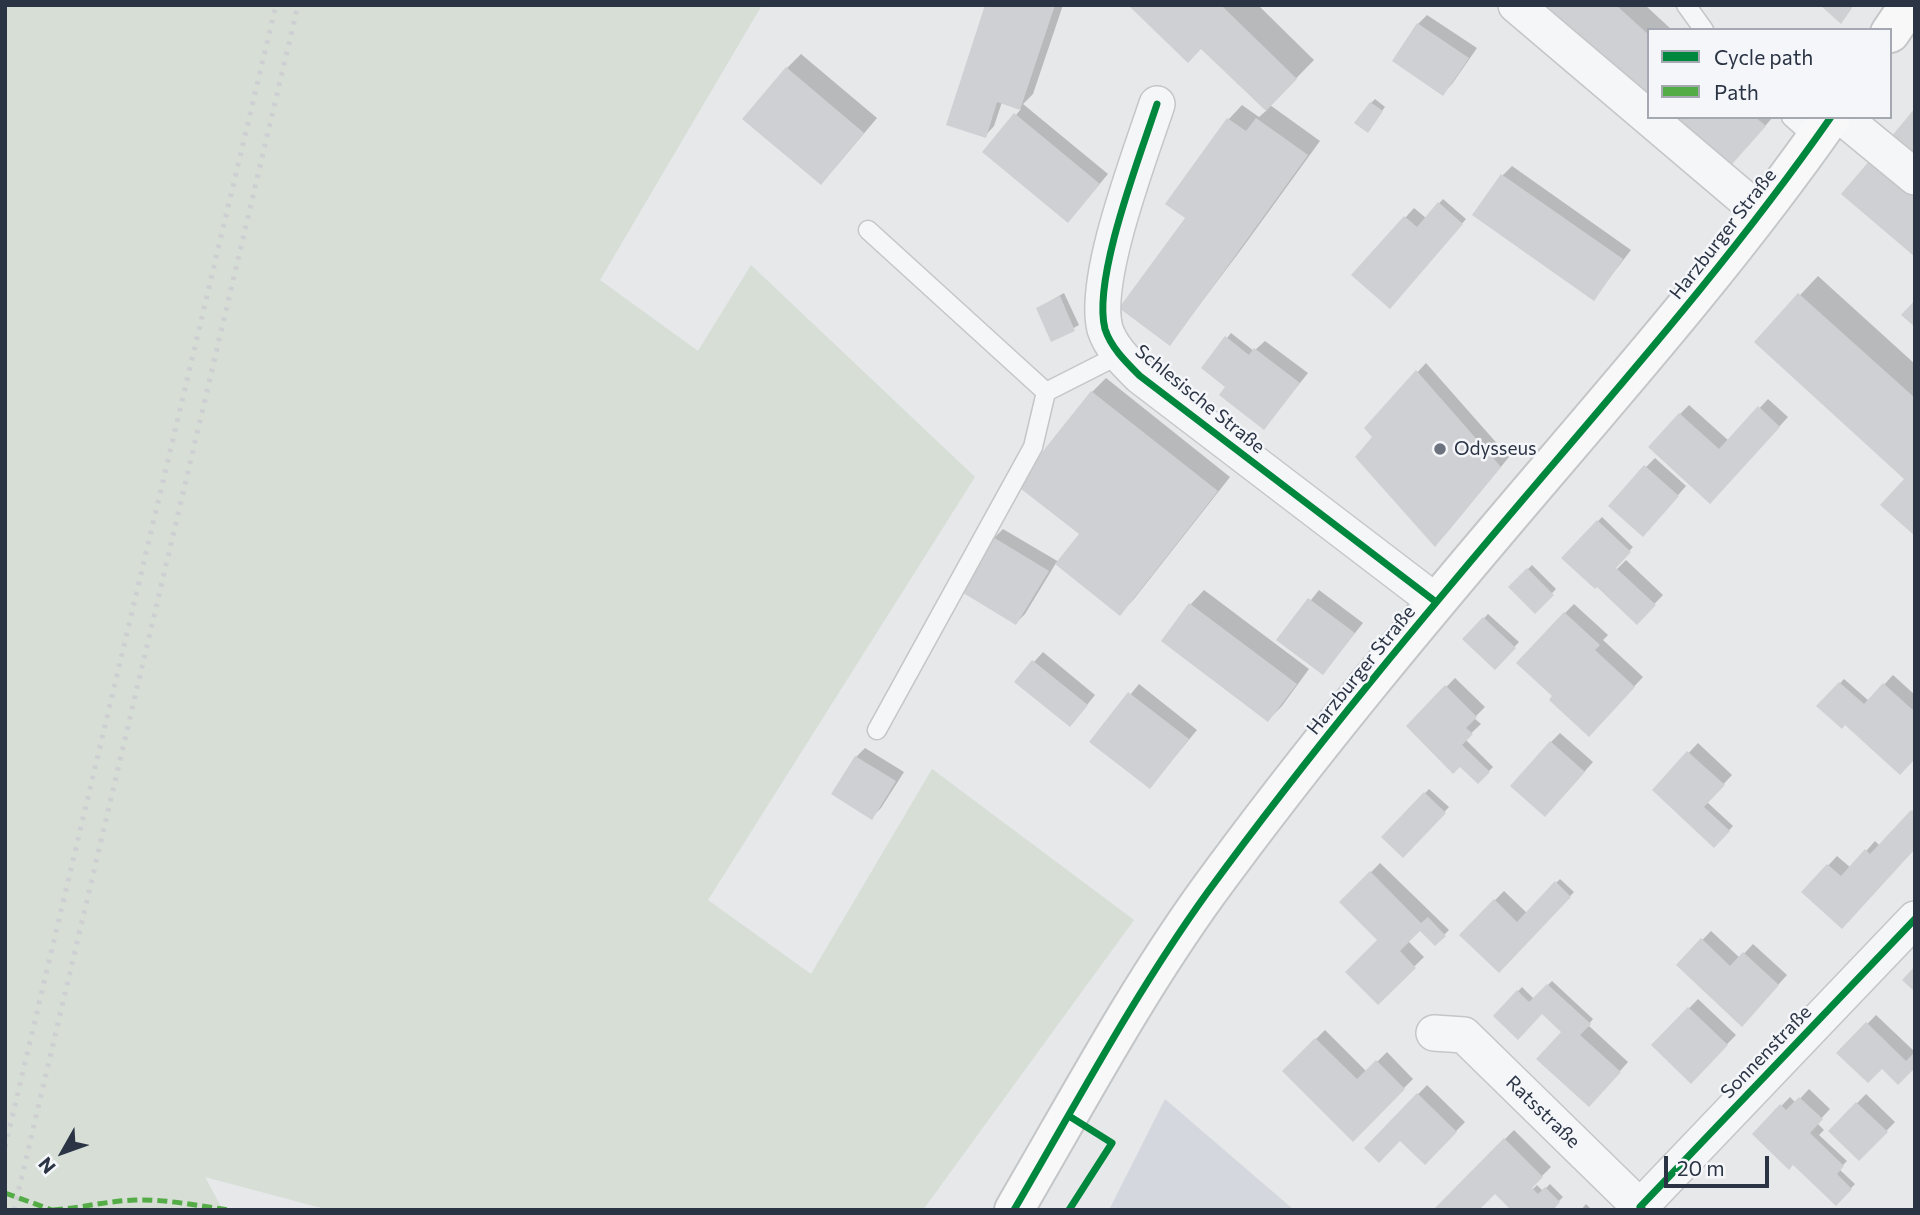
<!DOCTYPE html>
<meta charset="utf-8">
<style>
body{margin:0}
#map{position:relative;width:1920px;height:1215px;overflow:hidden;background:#e6e8ea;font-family:Commissioner,sans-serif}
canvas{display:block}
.frame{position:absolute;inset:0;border:7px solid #2b3445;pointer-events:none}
.legend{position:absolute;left:1647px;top:28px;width:245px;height:91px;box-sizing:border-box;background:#f4f6f9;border:2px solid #a4a8b1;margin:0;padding:9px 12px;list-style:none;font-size:21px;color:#2b3445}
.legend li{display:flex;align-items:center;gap:14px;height:35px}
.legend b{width:35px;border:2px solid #a4a8b1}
.north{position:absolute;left:28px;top:1117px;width:70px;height:70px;-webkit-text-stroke:5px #f4f6f9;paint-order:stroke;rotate:230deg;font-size:19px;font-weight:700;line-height:28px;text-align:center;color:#2b3445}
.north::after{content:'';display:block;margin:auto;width:24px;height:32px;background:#2b3445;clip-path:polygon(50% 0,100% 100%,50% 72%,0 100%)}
.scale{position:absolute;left:1664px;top:1156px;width:105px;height:32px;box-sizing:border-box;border:4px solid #2b3445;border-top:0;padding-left:9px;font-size:21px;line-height:24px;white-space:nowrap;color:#2b3445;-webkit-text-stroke:5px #f4f6f9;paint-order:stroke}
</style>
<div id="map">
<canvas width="1920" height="1215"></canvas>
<div class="frame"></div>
<ul class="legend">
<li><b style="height:9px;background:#00873e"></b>Cycle path</li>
<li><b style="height:9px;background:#54ac47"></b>Path</li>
</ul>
<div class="north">N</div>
<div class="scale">20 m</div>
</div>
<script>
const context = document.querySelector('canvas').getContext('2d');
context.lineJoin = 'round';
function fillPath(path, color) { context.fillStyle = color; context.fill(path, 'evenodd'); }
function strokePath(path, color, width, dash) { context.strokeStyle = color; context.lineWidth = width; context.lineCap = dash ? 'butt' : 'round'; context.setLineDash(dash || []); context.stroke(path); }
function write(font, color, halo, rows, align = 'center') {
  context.font = font + ' Commissioner,sans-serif'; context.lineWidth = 5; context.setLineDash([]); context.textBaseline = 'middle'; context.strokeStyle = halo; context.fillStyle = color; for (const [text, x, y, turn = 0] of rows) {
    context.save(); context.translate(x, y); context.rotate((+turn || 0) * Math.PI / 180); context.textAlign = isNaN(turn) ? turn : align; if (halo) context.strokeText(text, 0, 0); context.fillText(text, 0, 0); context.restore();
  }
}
fillPath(new Path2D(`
 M1165,1099L1294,1210H1109Z`), '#d4d7dd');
fillPath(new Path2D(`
 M5,5H762L600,280L698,351L751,265L975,477L708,900L811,974L932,769L1134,920L923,1210H329L205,1177L223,1210H5Z`), '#d6ded6');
fillPath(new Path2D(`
 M987,5H1063L1033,94L1023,104L1108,174L1077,211L985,152L1021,109L1002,102L994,126L985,136Z
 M1130,5H1258L1314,60L1270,105L1320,141L1243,247L1170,344L1188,218L1168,204L1229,119L1242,105L1259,117L1267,110L1202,47Z
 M1536,5H1645L1672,30H1649V102Z
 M1427,15L1477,48L1452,84L1443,93L1418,24Z
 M801,54L877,118L834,169L787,68Z
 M1375,99L1385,107L1371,126V103Z
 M1667,117H1773L1735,160Z
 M1512,166L1631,250L1594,298L1475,215L1503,175Z
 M1443,199L1466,219L1450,238L1354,275L1414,208L1426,218Z
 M1818,276L1915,364V533L1906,478L1756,342Z
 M1064,293L1079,325L1052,340L1038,308Z
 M1231,333L1254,351L1265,341L1308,373L1264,428L1227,386L1203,368Z
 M1426,363L1509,457L1444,536L1366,428Z
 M1106,378L1230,477L1134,599L1120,613L1056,563L1025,614L1016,623L994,538L1003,529L1059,562L1081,534L1092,392Z
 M1768,399L1788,417L1719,493L1680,414L1689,405L1729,441Z
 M1655,458L1686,486L1652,525L1646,467Z
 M1602,517L1633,547L1611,570L1614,572L1626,560L1663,595L1637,622L1564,557Z
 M1532,565L1556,589L1535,611L1510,587Z
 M1204,590L1309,669L1282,706L1268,720L1163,641L1191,604Z
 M1319,590L1363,623L1323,673L1279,640Z
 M1574,604L1608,635L1603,640L1643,677L1598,725L1565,613Z
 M1488,614L1519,642L1495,667L1465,639Z
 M1043,652L1095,695L1079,715L1017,681Z
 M1893,675L1915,695V758L1845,723L1819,706L1844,679L1869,701Z
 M1455,678L1485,707L1474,718L1481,724L1465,739L1493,767L1478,782L1460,764L1408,726Z
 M1139,684L1197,730L1150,787L1092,742Z
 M1560,733L1593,762L1554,806L1551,742Z
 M1698,743L1732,775L1707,802L1733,826L1714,846L1654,790Z
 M865,748L904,772L881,808L872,817L833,793L856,757Z
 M1429,789L1449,807L1403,856L1383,837Z
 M1915,808V848L1804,892L1837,856L1851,868L1875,841L1880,846Z
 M1380,863L1449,930L1435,944L1421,929L1408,941L1424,957L1378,1002L1379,940L1342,902Z
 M1560,879L1574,892L1541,927L1461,935L1504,891L1527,913Z
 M1711,931L1740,958L1753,944L1787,975L1751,1015L1678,965Z
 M1552,981L1593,1019L1588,1025L1628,1062L1598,1096L1563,1032L1542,1012L1495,1016L1522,987L1534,999Z
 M1698,999L1736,1035L1691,1081L1654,1045Z
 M1876,1015L1915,1052V1067H1882L1839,1053Z
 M1325,1030L1367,1072L1387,1052L1413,1079L1353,1139L1284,1071Z
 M1427,1085L1465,1122L1425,1163L1400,1138L1366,1148Z
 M1809,1089L1830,1109L1817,1123L1824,1130L1819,1135L1847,1161L1839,1169L1855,1184L1836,1204L1793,1163L1754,1134L1790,1097L1796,1103Z
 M1866,1094L1895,1122L1859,1159L1830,1131Z
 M1514,1130L1551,1167L1517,1201L1519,1203L1537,1185L1543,1191L1550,1184L1563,1197L1550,1210H1514L1495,1191L1477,1210H1435Z
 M1586,1204L1592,1210H1581Z`), '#0003');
fillPath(new Path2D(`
 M985,5H1055L1020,110L997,102L986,138L946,125Z
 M1128,5H1221L1297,79L1266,111L1201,49L1188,63Z
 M1535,5H1616L1649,35V104Z
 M1820,5H1854L1841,24Z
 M1417,23L1469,58L1443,96L1392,61Z
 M786,67L864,133L821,185L742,119Z
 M1370,102L1383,111L1368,133L1354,123Z
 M1915,108V156L1891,137Z
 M1014,113L1100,184L1068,223L982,152Z
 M1664,117H1755L1766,126L1726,171Z
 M1227,118L1246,131L1256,118L1308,155L1170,346L1119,308L1185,218L1165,204Z
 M1876,153L1915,186V257L1841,194Z
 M1501,174L1623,259L1594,301L1472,215Z
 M1438,202L1463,224L1390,309L1351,275L1404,216L1417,227Z
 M1798,293L1915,398V536L1880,505L1904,479L1754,342Z
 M1060,296L1075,331L1051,342L1036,308Z
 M1915,300V327L1901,315Z
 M1225,336L1249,355L1254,348L1300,383L1264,430L1219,395L1225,387L1201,368Z
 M1416,370L1501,467L1435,547L1355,457L1372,437L1364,428Z
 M1091,391L1218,491L1120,616L1055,564L1079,534L1016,485Z
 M1758,406L1780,427L1710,504L1648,447L1679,413L1719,449Z
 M1644,465L1679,496L1643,537L1608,506Z
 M1597,520L1631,552L1616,568L1656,605L1637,625L1597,587L1595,589L1561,558Z
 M993,537L1049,571L1016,625L960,591Z
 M1527,568L1554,595L1535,614L1508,587Z
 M1308,598L1355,633L1323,675L1276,640Z
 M1189,603L1297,684L1268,722L1161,641Z
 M1564,612L1600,645L1595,650L1635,687L1589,737L1549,700L1552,696L1516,663Z
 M1483,617L1516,648L1495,670L1462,639Z
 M1032,660L1088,705L1070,727L1014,682Z
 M1839,682L1864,704L1883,683L1915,712V759L1900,775L1845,725L1842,729L1816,706Z
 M1445,685L1477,717L1466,728L1473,734L1462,745L1490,772L1478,784L1460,767L1453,774L1406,726Z
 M1128,692L1189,739L1150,789L1089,742Z
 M1550,741L1585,772L1545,817L1510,786Z
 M1687,751L1725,785L1704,807L1730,831L1714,848L1652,790Z
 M855,756L896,781L872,820L831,794Z
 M1424,792L1446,813L1403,858L1381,837Z
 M1911,810L1915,813V849L1842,929L1801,892L1827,864L1841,876L1865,849L1870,854Z
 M1370,871L1421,923L1428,917L1446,936L1435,946L1420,931L1400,951L1416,968L1378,1005L1345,972L1377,940L1339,902Z
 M1555,881L1571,897L1499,973L1459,935L1494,899L1517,922Z
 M1701,938L1730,966L1743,952L1779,985L1742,1027L1676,965Z
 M1915,966V992L1902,980Z
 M1547,984L1591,1024L1580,1035L1621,1072L1589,1107L1536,1059L1561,1032L1542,1014L1518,1040L1493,1016L1517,990L1529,1002Z
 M1688,1007L1728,1045L1691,1084L1651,1045Z
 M1866,1022L1906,1061L1915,1052V1068L1898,1085L1882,1069L1868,1083L1836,1053Z
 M1315,1038L1357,1079L1376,1060L1405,1089L1353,1142L1282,1071Z
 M1417,1093L1457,1132L1425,1165L1400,1141L1379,1163L1364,1148Z
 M1799,1097L1823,1119L1810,1133L1844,1166L1837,1174L1852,1189L1836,1206L1793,1165L1789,1170L1752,1134L1780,1104L1786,1110Z
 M1856,1102L1888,1132L1859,1161L1828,1131Z
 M1504,1138L1543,1177L1532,1188L1538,1194L1545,1187L1560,1202L1553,1210H1511L1495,1194L1479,1210H1433Z`), '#ced0d3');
const service = new Path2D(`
 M1686,5L1704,30
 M1791,117L1816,139
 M868,230L1046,392L1119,355
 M877,730L1033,447L1046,392`);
const minor = new Path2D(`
 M1516,5L1761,213
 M1157,104C1140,156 1092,279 1105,329C1111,348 1127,363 1140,376L1436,602
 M1842,117L1915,177
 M1434,1033L1464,1035L1643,1210
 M1640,1207L1915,919`);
const secondary = new Path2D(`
 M1890,33L1909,5
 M1014,1210C1076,1104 1135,993 1207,893C1312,749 1427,612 1543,476C1643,359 1743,243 1831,117`);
strokePath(service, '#c4c6c8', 21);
strokePath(minor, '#c4c6c8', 38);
strokePath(secondary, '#c4c6c8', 42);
strokePath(service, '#f5f6f7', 18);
strokePath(minor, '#f5f6f7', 35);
strokePath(secondary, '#f8f8f8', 38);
strokePath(new Path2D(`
 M5,1147L276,5
 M14,1210L298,5`), '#cecfd2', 5, [3.5, 7]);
strokePath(new Path2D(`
 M5,1193L52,1210
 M53,1210C81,1208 107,1201 135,1200C166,1199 199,1206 229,1210`), '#54ac47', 5, [10, 5]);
strokePath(new Path2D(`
 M1157,104C1140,156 1092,279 1105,329C1111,348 1127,363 1140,376L1436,602
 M1014,1210C1076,1104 1135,993 1207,893C1312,749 1427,612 1543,476C1643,359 1743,243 1831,117
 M1069,1210L1112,1143L1069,1116
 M1643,1210L1640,1207L1915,919`), '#00873e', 7);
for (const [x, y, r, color] of [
 [1440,449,7,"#6c737f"]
]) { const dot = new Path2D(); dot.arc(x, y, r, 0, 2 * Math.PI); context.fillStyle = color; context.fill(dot); strokePath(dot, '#f4f6f9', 2.5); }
write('19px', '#2b3445', '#f4f6f9', [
 ["Harzburger Straße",1723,234,-52],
 ["Schlesische Straße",1200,399,39],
 ["Harzburger Straße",1361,670,-51],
 ["Sonnenstraße",1766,1052,-46],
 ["Ratsstraße",1543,1112,44]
]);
write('19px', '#2b3445', '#f4f6f9', [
 ["Odysseus",1454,449]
], 'left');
</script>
